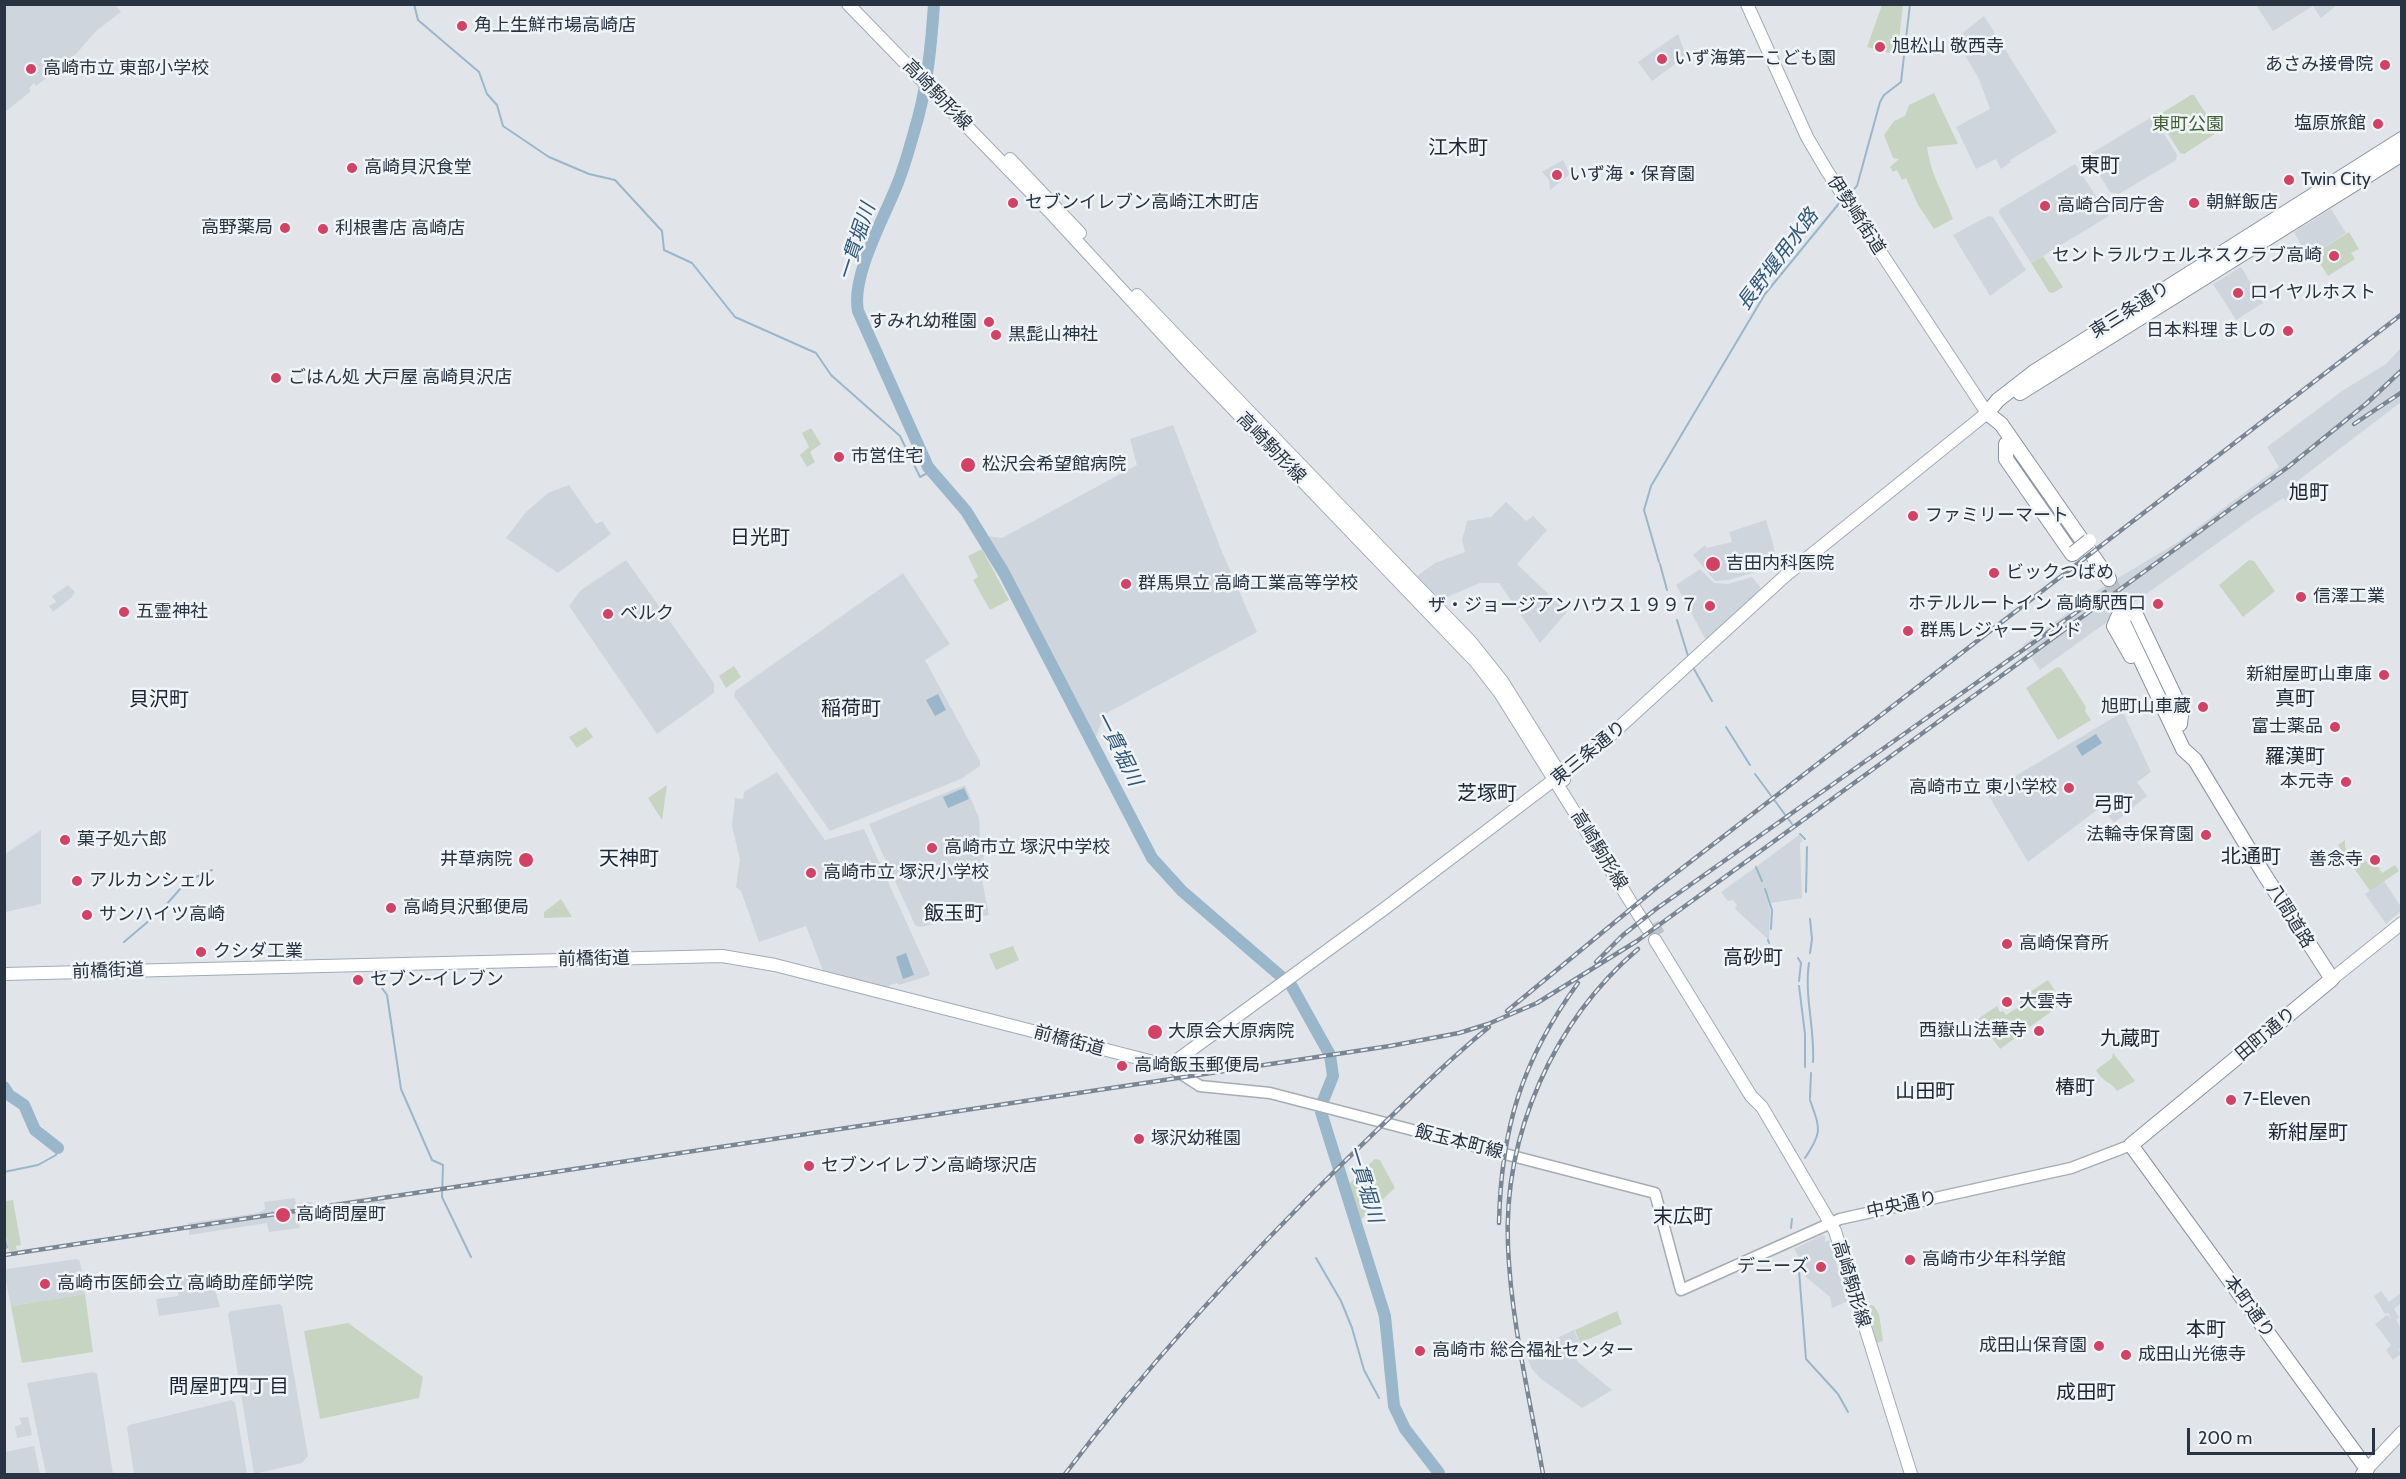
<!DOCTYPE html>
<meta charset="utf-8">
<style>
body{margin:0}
#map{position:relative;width:2406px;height:1479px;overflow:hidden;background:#e1e5ea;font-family:Cabin,sans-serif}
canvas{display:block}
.frame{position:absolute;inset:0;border:6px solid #283442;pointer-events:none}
.scale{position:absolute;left:2187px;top:1428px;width:188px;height:27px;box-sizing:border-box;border:3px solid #283442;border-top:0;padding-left:8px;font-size:18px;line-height:21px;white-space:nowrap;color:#283442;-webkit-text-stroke:4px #f0f4f7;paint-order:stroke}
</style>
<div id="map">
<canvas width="2406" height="1479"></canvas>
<div class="frame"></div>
<div class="scale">200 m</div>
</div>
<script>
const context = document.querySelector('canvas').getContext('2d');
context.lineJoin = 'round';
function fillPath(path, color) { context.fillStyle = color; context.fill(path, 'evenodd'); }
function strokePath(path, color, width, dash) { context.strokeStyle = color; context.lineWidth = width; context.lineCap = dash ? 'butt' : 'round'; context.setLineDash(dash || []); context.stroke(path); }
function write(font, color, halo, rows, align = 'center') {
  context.font = font + ' Cabin,"Noto Sans JP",sans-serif'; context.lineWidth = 5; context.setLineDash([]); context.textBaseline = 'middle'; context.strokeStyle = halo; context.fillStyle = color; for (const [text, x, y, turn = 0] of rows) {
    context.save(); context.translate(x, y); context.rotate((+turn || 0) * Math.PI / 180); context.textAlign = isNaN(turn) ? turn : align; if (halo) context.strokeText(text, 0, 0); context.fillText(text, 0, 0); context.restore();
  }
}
fillPath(new Path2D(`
 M5,4L115,5L121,12L95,32L76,54L36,86L34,83L29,88L31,91L5,112Z
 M2256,5H2337L2321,18L2313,6L2273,31Z
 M1984,16L2057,132L2010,160L2011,162L2001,169L1996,159L1976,169L1956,127L1990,109L1979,79L1955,39Z
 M1678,34L1686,56L1652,81L1638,62Z
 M2150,118L2155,119L2177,155L2176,160L2119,194L2110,192L2089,158L2090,154Z
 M1563,160L1570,174L1550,190L1549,180L1542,172Z
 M2075,164L2109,216L2031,263L1999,213L2000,209Z
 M2331,209L2346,233L2308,258L2294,232Z
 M1988,216L1993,217L2026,270L1990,296L1953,235Z
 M2241,267L2263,303L2236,320L2213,284Z
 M2401,348V402L2291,486L2297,494L2286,501L2283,498L2254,517L2040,670L2023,645L2083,602V599L2178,542L2279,467L2267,447L2342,391L2386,364Z
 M1173,425L1222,552L1257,632L1105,714L1095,739L988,536L1002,538L1137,465L1130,439Z
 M569,485L596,524L602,521L611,534L558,573L506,538L526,512L548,493Z
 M1506,502L1526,521L1533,516L1547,530L1517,564L1567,612L1540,643L1499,583H1480L1440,600L1417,576L1435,563L1465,552L1462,540L1467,521L1491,517Z
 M1766,520L1773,543L1776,566L1729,580L1715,581L1693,555L1705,545L1706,548L1732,542L1729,532Z
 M626,560L714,683V693L657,734L569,606L581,590Z
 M1700,569L1714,583L1728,584L1752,577L1761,588L1707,642L1676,585Z
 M903,573L950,644L925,660L980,761V766L961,779L830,831L734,696L735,691Z
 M68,585L75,592L71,598L53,612L49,606L56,602L52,596Z
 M2123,712L2151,772L2137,782L2147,796L2114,823L2101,807L2028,862L1987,793Z
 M777,772L825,840L864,829L930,974L928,976L899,985L897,983L890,985L887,990L824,973L806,926L759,942L741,891L736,887L740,860L732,826L735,798L743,799L744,792Z
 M965,785L979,818L980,839H985L982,880L989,915L919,927L915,925L869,824Z
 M41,830V904L5,912V854Z
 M1799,835L1803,841L1800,843L1802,898L1771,903L1764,888L1770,910L1769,940L1735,909L1737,905L1733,900L1728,901L1721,892L1756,867L1763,882L1757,866Z
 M2384,881L2401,907V911L2386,924L2365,894Z
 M383,1195L385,1205L318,1216L315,1219L299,1222L300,1228L269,1232L267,1223L189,1235V1232L188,1223L258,1213L265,1209L264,1202L295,1198L296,1204L310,1202L316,1205Z
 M1822,1235L1825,1236V1242L1829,1240L1848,1301L1832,1308L1830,1297L1806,1277L1804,1265L1794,1249Z
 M77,1259L80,1261L85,1294L11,1306L4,1272L7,1269Z
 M210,1273L220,1307L159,1316L156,1299L178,1296L176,1278Z
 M2381,1291L2389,1302L2401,1293V1303L2394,1309L2399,1317L2396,1320L2401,1328V1347L2399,1349L2401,1354L2393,1360L2386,1350L2391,1345L2375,1324L2387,1315L2392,1319L2388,1313L2385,1314L2374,1296Z
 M279,1304L282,1306L308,1456L302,1463L254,1474L228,1314L231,1311Z
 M1574,1330L1580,1345L1572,1350L1578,1362L1612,1390L1582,1408L1540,1378L1532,1369L1525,1353Z
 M94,1372L97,1374L113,1474H46L27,1383Z
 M232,1400L235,1403L247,1474H134L127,1428L129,1425Z
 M28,1417L32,1435L17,1438L15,1427L22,1424L19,1418Z
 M34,1446L40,1474H5V1452Z`), '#cfd5dc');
fillPath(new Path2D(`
 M1882,5H1903L1898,49L1893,54L1867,47Z
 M1934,93L1958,144L1927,147C1932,179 1943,191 1953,219L1934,229L1918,205L1906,178L1902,180L1897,170L1893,172L1890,167L1899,159L1893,158L1884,135L1894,121L1905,116L1909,105Z
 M2191,95H2194L2216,129L2215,134L2184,154L2180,153L2158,118L2160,114Z
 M2349,232L2359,249L2351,253L2355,259L2328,276L2314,254Z
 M2043,256L2063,287L2053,293L2049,292L2031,263Z
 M811,428L821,444L810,452L815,462L807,467L800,455L809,447L802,433Z
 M982,549L1009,600L990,610L973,580L978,577L968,556Z
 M2249,560L2254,561L2275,591L2243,617L2219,585Z
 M734,666L741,677L726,688L719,676Z
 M2057,667L2061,668L2086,707L2085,711L2091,720L2058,740L2026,688Z
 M586,727L593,737L577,748L569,737Z
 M667,785L662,820L648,798Z
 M2345,840V847L2355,861L2363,857L2369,865L2375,862L2382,873L2395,865L2399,871L2370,891L2338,845Z
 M561,899L572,917L544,918V912Z
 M1013,946L1019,960L996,970L989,954Z
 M2048,980L2063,1003L2000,1049L1978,1019L1997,1006L2000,1012L2003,1011L2006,1015L2022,1005L2019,999Z
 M2113,1053L2135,1081L2117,1091C2111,1081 2103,1083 2096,1070L2112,1058Z
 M1375,1159L1380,1160L1395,1188L1360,1220L1349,1184Z
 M13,1200L21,1245L16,1246L17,1250L9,1251L5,1232V1201Z
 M1370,1269C1381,1307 1389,1342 1385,1381L1384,1349L1376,1302L1366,1272Z
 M85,1294L93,1352L22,1363L11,1306Z
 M1866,1304L1874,1306L1879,1314L1883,1341L1877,1343Z
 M1617,1311L1622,1324L1580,1343L1575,1330Z
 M348,1323L423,1377L419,1398L320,1419L304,1331Z`), '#c8d4c2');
fillPath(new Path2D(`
 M938,694L946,710L935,716L926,700Z
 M2096,734L2102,743L2082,756L2076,746Z
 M964,788L969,799L948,808L943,797Z
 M906,953L914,975L903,979L896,957Z`), '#9ab6cb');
strokePath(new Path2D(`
 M414,4L418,20L479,72L487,94L497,105L503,126L549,157L589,174L615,180L662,231L664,250L692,263L735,317L816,353L831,375L900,436L920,477L931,471
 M1848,195L1857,186L1880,102L1884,95L1901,82L1910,4
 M1659,562L1644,510L1651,486L1765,294L1841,201
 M1660,564L1667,590
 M1677,620L1688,656
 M1694,669L1712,701
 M1726,727L1750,765
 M1755,774L1792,824
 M1800,834L1805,839
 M1756,867L1762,881
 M1765,889L1772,910L1771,929
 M1806,892L1807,847
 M166,905L187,881L212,870
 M1810,919L1812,939L1810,953
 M1768,940L1769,943
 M124,942L151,919
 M1798,958L1801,963L1799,981
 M1809,963C1804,996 1815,1029 1813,1062
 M380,970L382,988L387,995L401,1089L432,1160L443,1165L442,1197L471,1257
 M1799,986L1805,1034V1067
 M1810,1098L1811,1073
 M1805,1158C1823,1131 1820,1129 1810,1100
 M4,1172L38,1165L56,1155L58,1148
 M1791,1228L1792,1219
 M4,1236L7,1247L4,1250
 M1316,1258L1341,1301L1352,1328L1364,1370L1379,1398
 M1799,1271L1806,1359L1838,1394L1848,1412
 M1439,1473L1441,1474`), '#9ab6cb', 2);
strokePath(new Path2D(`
 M934,4C931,48 927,90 914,132C909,150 904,168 897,185C884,218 851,276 858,311L928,467L966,511L1004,573L1152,858L1182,891L1291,985L1330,1055L1333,1076L1323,1101L1321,1112L1385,1316L1394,1406L1405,1429L1439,1473
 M4,1087L9,1095L24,1105L35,1130L58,1148`), '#9ab6cb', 12);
strokePath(new Path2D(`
 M1653,924L1660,936`), '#bcc2c8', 12, [12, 6]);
strokePath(new Path2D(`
 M2109,579L2128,616`), '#bcc2c8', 14, [14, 7]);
const secondary = new Path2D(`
 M1169,1066L1200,1086L1270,1093L1655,1193L1681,1290L1840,1219L2071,1168L2131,1145`);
const primary = new Path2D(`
 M848,4L1049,211L1192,366L1476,662L1500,693L1647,928
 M1010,159L1080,233
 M1137,295L1471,642L1502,681L1564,780
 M1655,940L1751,1096L1762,1107L1835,1231L1911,1474
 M4,974L722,956L775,965L1169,1066L1384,909L1601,744L1785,576L1987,413L1827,171L1807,137L1747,4
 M2332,979L2402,923
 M2367,1469L2402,1432`);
const highway = new Path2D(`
 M2020,393L2402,154
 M1987,413L1998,400L2034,372L2402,139
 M1987,413L2001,424L2109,579
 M2006,444V459L2072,554L2074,553
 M2122,620L2183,749L2195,760L2264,874L2332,979L2131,1145L2367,1469L2363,1474
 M2131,656L2114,626L2118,617L2130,611L2137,617L2177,701L2181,715L2180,724`);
strokePath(secondary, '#a6acb4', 13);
strokePath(primary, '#a0abb6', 14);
strokePath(highway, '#8894a1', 16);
strokePath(secondary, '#fff', 10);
strokePath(primary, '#fff', 12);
strokePath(highway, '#fff', 14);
const rail = new Path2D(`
 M2354,424L2402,392
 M1596,962L1623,935L1656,909L2105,592
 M1507,1011L1655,889L2402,314
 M1499,1223C1501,1128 1522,1060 1578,983
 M4,1255L1390,1046L1459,1033L1488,1024L1537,1003L1637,941L2288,467L2367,403L2402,370
 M1065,1474C1149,1363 1246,1258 1346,1160C1393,1115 1439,1068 1489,1027
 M1543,1474C1530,1399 1511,1322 1508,1246C1503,1134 1554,1021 1638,949`);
strokePath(rail, '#7a8694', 4.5);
strokePath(rail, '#f0f4f7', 2, [7]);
const highwayBridge = new Path2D(`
 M2074,553L2089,541`);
strokePath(highwayBridge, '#8894a1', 16, []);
strokePath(highwayBridge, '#fff', 14);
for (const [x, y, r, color] of [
 [462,26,6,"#d34164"],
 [1880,47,6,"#d34164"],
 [1662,59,6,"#d34164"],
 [2385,65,6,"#d34164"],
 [31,69,6,"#d34164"],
 [2378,124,6,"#d34164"],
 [352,168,6,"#d34164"],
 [1557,175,6,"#d34164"],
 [2289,180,6,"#d34164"],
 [1013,203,6,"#d34164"],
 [2194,203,6,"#d34164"],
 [2045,206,6,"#d34164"],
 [285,228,6,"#d34164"],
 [323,229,6,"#d34164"],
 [2334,256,6,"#d34164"],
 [2238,293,6,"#d34164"],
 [989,322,6,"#d34164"],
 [2288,331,6,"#d34164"],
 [996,335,6,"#d34164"],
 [276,378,6,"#d34164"],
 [839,457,6,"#d34164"],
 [968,465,8,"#d34164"],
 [1913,516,6,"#d34164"],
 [1713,564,8,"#d34164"],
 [1994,573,6,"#d34164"],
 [1126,584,6,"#d34164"],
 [2301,597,6,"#d34164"],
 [2158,604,6,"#d34164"],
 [1710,606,6,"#d34164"],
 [124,612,6,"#d34164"],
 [608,614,6,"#d34164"],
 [1908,631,6,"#d34164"],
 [2384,675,6,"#d34164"],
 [2203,707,6,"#d34164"],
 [2335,727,6,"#d34164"],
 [2346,782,6,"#d34164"],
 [2069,788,6,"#d34164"],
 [2206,835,6,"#d34164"],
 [65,840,6,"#d34164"],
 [932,848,6,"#d34164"],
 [526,860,8,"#d34164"],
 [2375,860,6,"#d34164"],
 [811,873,6,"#d34164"],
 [77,881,6,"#d34164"],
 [391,908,6,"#d34164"],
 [87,915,6,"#d34164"],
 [2007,944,6,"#d34164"],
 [201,952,6,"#d34164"],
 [358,980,6,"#d34164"],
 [2007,1002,6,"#d34164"],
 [2039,1031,6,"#d34164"],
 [1155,1032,8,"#d34164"],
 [1122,1066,6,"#d34164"],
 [2231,1100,6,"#d34164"],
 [1139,1139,6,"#d34164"],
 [809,1166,6,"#d34164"],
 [283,1215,8,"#d34164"],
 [1910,1260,6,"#d34164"],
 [1821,1267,6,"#d34164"],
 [45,1284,6,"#d34164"],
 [2099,1346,6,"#d34164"],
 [1420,1351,6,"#d34164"],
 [2126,1355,6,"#d34164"]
]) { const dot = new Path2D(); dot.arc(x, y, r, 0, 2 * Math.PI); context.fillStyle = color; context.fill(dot); strokePath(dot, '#f0f4f7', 2); }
write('18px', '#283442', '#f0f4f7', [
 ["角上生鮮市場高崎店",474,26],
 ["旭松山 敬西寺",1892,47],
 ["いず海第一こども園",1674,59],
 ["あさみ接骨院",2373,65,"right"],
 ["高崎市立 東部小学校",43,69],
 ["塩原旅館",2366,124,"right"],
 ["高崎貝沢食堂",364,168],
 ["いず海・保育園",1569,175],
 ["Twin City",2301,180],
 ["セブンイレブン高崎江木町店",1025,203],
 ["朝鮮飯店",2206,203],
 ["高崎合同庁舎",2057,206],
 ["高野薬局",273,228,"right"],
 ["利根書店 高崎店",335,229],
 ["セントラルウェルネスクラブ高崎",2322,256,"right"],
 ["ロイヤルホスト",2250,293],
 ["すみれ幼稚園",977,322,"right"],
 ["日本料理 ましの",2276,331,"right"],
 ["黒髭山神社",1008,335],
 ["ごはん処 大戸屋 高崎貝沢店",288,378],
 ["市営住宅",851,457],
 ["松沢会希望館病院",982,465],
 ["ファミリーマート",1925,516],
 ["吉田内科医院",1726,564],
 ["ビックつばめ",2006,573],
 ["群馬県立 高崎工業高等学校",1138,584],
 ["信澤工業",2313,597],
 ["ホテルルートイン 高崎駅西口",2146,604,"right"],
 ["ザ・ジョージアンハウス１９９７",1698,606,"right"],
 ["五霊神社",136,612],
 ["ベルク",620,614],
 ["群馬レジャーランド",1920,631],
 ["新紺屋町山車庫",2372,675,"right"],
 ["旭町山車蔵",2191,707,"right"],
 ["富士薬品",2323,727,"right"],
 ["本元寺",2334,782,"right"],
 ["高崎市立 東小学校",2057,788,"right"],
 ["法輪寺保育園",2194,835,"right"],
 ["菓子処六郎",77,840],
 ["高崎市立 塚沢中学校",944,848],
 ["井草病院",512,860,"right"],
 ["善念寺",2363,860,"right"],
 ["高崎市立 塚沢小学校",823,873],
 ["アルカンシェル",89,881],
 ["高崎貝沢郵便局",403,908],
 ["サンハイツ高崎",99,915],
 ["高崎保育所",2019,944],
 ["クシダ工業",213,952],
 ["セブン-イレブン",370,980],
 ["大雲寺",2019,1002],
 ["西嶽山法華寺",2027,1031,"right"],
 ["大原会大原病院",1168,1032],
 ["高崎飯玉郵便局",1134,1066],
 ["7-Eleven",2243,1100],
 ["塚沢幼稚園",1151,1139],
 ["セブンイレブン高崎塚沢店",821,1166],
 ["高崎問屋町",296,1215],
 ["高崎市少年科学館",1922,1260],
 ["デニーズ",1809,1267,"right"],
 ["高崎市医師会立 高崎助産師学院",57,1284],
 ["成田山保育園",2087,1346,"right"],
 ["高崎市 総合福祉センター",1432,1351],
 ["成田山光徳寺",2138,1355]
], 'left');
write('18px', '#283442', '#f0f4f7', [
 ["高崎駒形線",937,95,46],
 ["伊勢崎街道",1856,215,57],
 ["東三条通り",2130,310,-32],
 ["高崎駒形線",1271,448,46],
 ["東三条通り",1589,753,-39],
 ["高崎駒形線",1599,850,58],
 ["八間道路",2290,916,58],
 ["前橋街道",594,959,-1],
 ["前橋街道",108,971,-2],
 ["田町通り",2266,1034,-40],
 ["前橋街道",1069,1041,15],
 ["飯玉本町線",1459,1142,14],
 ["中央通り",1902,1205,-12],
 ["高崎駒形線",1851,1284,73],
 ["本町通り",2249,1307,54]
]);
write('18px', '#415f35', '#f0f4f7', [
 ["東町公園",2188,125]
]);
write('20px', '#1b2533', '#f0f4f7', [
 ["江木町",1458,148],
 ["東町",2100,166],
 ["旭町",2309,493],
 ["日光町",760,538],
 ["真町",2295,699],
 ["貝沢町",159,700],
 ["稲荷町",851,709],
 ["羅漢町",2295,757],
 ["芝塚町",1487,794],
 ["弓町",2113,805],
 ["北通町",2251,857],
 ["天神町",629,859],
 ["飯玉町",954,914],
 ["高砂町",1753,958],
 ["九蔵町",2130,1039],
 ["椿町",2075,1088],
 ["山田町",1925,1092],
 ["新紺屋町",2308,1133],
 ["末広町",1683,1217],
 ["本町",2206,1330],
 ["問屋町四丁目",229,1387],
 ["成田町",2086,1393]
]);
write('italic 20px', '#315778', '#f0f4f7', [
 ["一貫堀川",857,242,-72],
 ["長野堰用水路",1778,260,-53],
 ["一貫堀川",1118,749,63],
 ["一貫堀川",1364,1184,73]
]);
</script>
